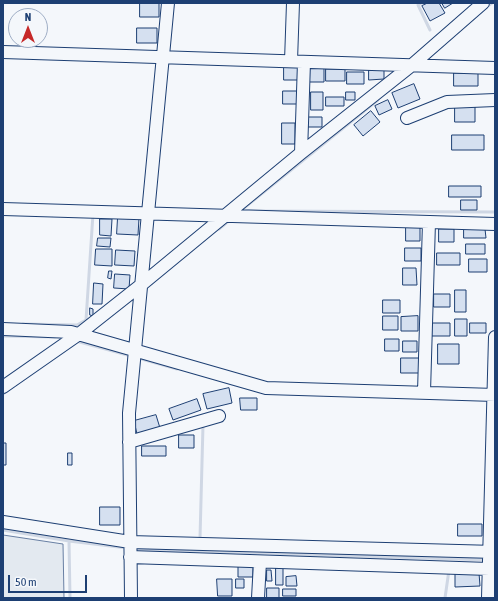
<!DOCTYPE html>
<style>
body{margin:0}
#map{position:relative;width:498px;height:601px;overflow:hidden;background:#f4f7fb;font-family:"Asap Condensed",sans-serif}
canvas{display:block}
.frame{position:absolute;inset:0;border:4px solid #1d3f73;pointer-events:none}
.north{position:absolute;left:8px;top:8px;width:40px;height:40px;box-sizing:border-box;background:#f4f7fb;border:1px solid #9eadc5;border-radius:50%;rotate:0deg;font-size:11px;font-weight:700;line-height:16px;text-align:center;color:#1d3f73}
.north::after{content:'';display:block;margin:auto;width:14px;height:18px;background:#c62828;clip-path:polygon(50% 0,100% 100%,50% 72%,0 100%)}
.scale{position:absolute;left:8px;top:575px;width:79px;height:18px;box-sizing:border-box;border:2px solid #1d3f73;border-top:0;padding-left:5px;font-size:12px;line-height:14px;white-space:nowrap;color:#1d3f73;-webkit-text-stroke:3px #f4f7fb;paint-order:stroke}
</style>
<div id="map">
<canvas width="498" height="601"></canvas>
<div class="frame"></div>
<div class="north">N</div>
<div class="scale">50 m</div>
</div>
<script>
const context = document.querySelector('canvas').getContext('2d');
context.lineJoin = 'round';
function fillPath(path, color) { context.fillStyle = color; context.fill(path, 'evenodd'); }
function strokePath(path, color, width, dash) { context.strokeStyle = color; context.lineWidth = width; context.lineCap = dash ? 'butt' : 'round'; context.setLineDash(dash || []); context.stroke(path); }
const green = new Path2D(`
 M3,535L63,544L64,598H3Z`);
fillPath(green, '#e3e9f0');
strokePath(green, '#687fa3', 1);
strokePath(new Path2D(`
 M421,3L418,5L430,30
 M485,8L492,3
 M247,211L495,212
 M239,212L378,100
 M219,229L230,220
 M23,324L77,325L86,320L93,214
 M3,336L55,337
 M76,341L131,356
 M138,358L177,369
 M3,394L8,390
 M3,530L69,541
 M200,538L203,425
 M133,549L487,560
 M70,598L69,541L127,548
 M445,598L449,570`), '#cfd7e4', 3);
const building = new Path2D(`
 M140,3H159V17H140Z
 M428,3H439L445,13L430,21L422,6Z
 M442,3H453L445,8Z
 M137,28H157V43H137Z
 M284,67H298V80H284Z
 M309,68H324V82H309Z
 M326,69H345V81H326Z
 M369,70H384V79L369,80Z
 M347,72H364V84H347Z
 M454,73H478V86H454Z
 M414,84L420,99L398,108L392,93Z
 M283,91H297V104H283Z
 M311,92H323V110H311Z
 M346,92H355V100H346Z
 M326,97H344V106H326Z
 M388,100L392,109L379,115L375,106Z
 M455,105H475V122H455Z
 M371,111L380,122L363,136L354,125Z
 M308,117H322V127H308Z
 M282,123H295V144H282Z
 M452,135H484V150H452Z
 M449,186H481V197H449Z
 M461,200H477V210H461Z
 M118,217L139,218L138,235L117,234Z
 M100,219H112L111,236L100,235Z
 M406,227H420V241H406Z
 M439,229H454V242H439Z
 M464,229H485L486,238H464Z
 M98,238H111L110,247L97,246Z
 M466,244H485V254H466Z
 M405,248H421V261H405Z
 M96,249H112V266L95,265Z
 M116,250L135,251L134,266L115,265Z
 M437,253H460V265H437Z
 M469,259H487V272H469Z
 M403,268H416L417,285H403Z
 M109,271H112L111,279L108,278Z
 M115,274L130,275L129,289L114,288Z
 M94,283L103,284L102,304H93Z
 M455,290H466V312H455Z
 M434,294H450V307H434Z
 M383,300H400V313H383Z
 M90,308L93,309V316L90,315Z
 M383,316H398V330H383Z
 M418,316V331H401V317Z
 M455,319H467V336H455Z
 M432,323H450V336H432Z
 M470,323H486V333H470Z
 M385,339H399V351H385Z
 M403,341H417V352H403Z
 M438,344H459V364H438Z
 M401,358H419V373H401Z
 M229,388L232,403L207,409L203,394Z
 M240,398H257V410H241Z
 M197,399L201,410L173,420L169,409Z
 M156,415L160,428L137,434L134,421Z
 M179,435H194V448H179Z
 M3,443H6V465H3Z
 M142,446H166V456H142Z
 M68,453H72V465H68Z
 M100,507H120V525H100Z
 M458,524H482V536H458Z
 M253,566V577H238V567Z
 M276,568H283V585H276Z
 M267,570H271L272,581H267Z
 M479,573L480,586L455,587V574Z
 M296,576L297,586H286V577Z
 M217,579H232V596H218Z
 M236,579H244V588H236Z
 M267,588H279V598H267Z
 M283,589H296V596H283Z`);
fillPath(building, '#d5e0f0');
strokePath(building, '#1d3f73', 1);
const minor = new Path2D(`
 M3,52L495,68
 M291,61L293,3
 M407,118L447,102L495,100
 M301,153L304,62
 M3,209L495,224
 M3,329L71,332L266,388L495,395
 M3,387L79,334L141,285L301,153L412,65L483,3
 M424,392L429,222
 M129,442L219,416
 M3,522L130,542L495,552
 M130,557L489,569
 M131,598L129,413L168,3
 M258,598L260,562
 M488,598L495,337`);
strokePath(minor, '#1d3f73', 14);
strokePath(minor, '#f4f7fb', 12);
</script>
